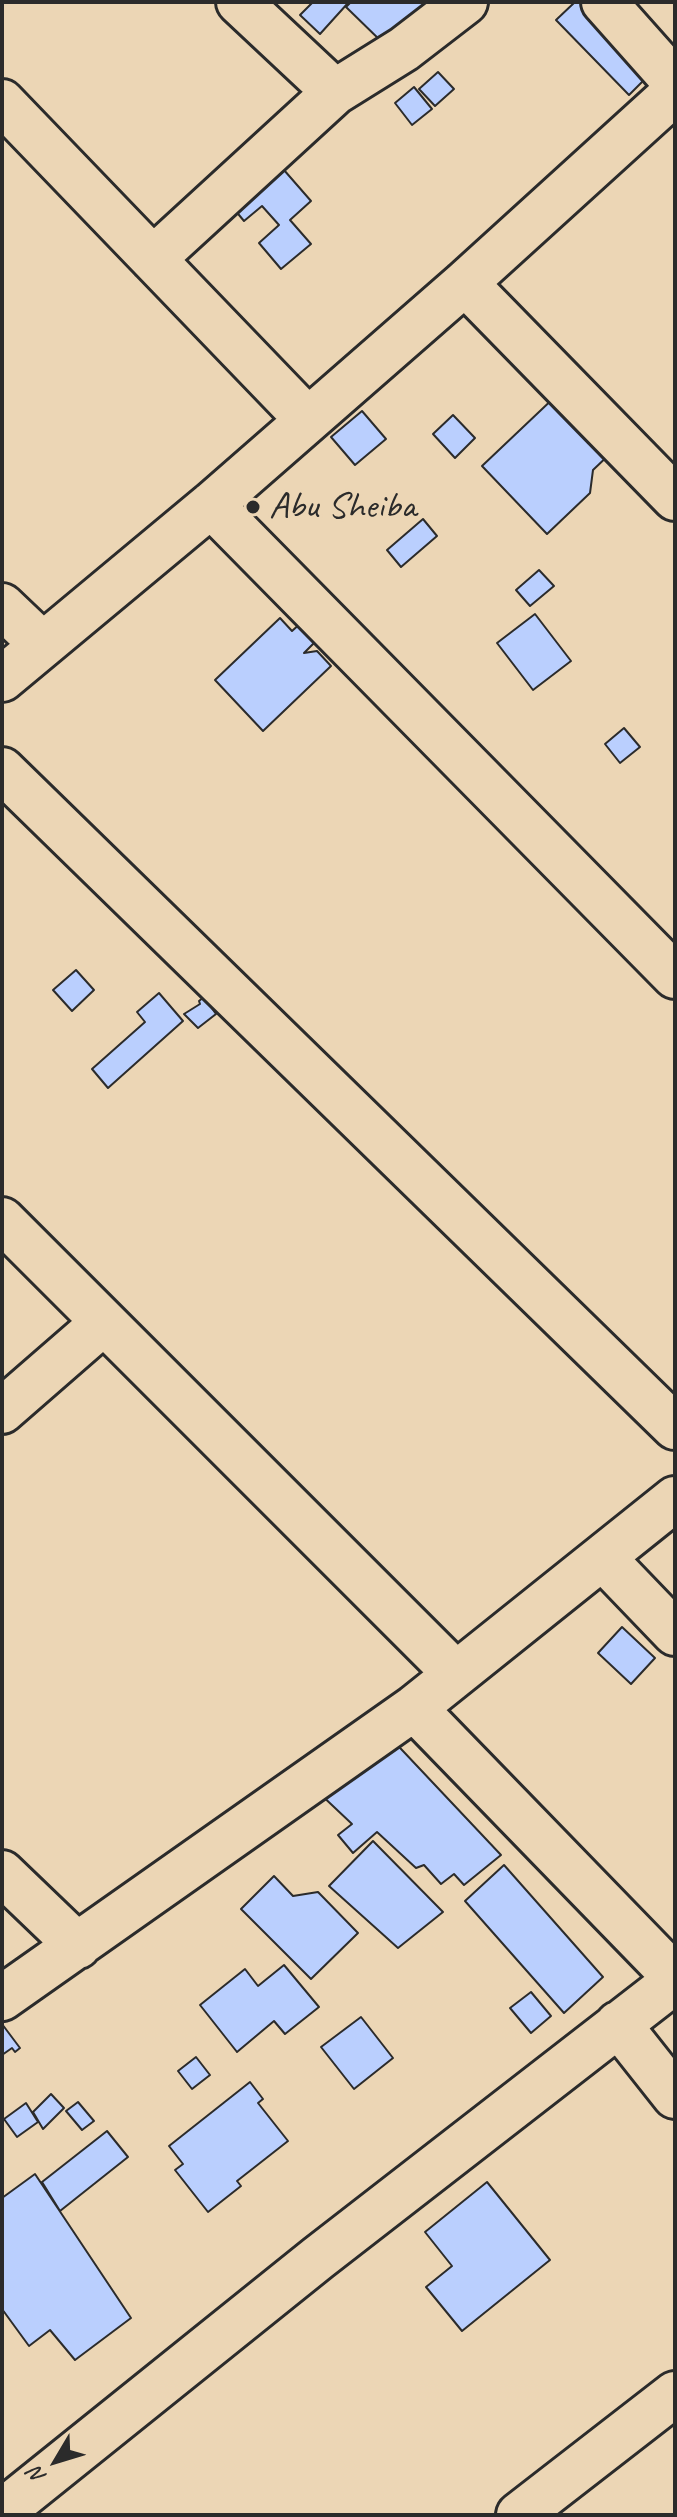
<!DOCTYPE html>
<style>
body{margin:0}
#map{position:relative;width:677px;height:2517px;overflow:hidden;background:#ecd6b5;font-family:Caveat,sans-serif}
canvas{display:block}
.frame{position:absolute;inset:0;border:4px solid #2b2b2b;pointer-events:none}
.north{position:absolute;left:16px;top:2421px;width:80px;height:80px;-webkit-text-stroke:6px #ecd6b5;paint-order:stroke;rotate:232deg;font-size:22px;font-weight:700;line-height:32px;text-align:center;color:#2b2b2b}
.north::after{content:'';display:block;margin:auto;width:28px;height:36px;background:#2b2b2b;clip-path:polygon(50% 0,100% 100%,50% 72%,0 100%)}
</style>
<div id="map">
<canvas width="677" height="2517"></canvas>
<div class="frame"></div>
<div class="north">N</div>
</div>
<script>
const context = document.querySelector('canvas').getContext('2d');
context.lineJoin = 'round';
function fillPath(path, color) { context.fillStyle = color; context.fill(path, 'evenodd'); }
function strokePath(path, color, width, dash) { context.strokeStyle = color; context.lineWidth = width; context.lineCap = dash ? 'butt' : 'round'; context.setLineDash(dash || []); context.stroke(path); }
function write(font, color, halo, rows, align = 'center') {
  context.font = font + ' Caveat,sans-serif'; context.lineWidth = 6; context.setLineDash([]); context.textBaseline = 'middle'; context.strokeStyle = halo; context.fillStyle = color; for (const [text, x, y, turn = 0] of rows) {
    context.save(); context.translate(x, y); context.rotate((+turn || 0) * Math.PI / 180); context.textAlign = isNaN(turn) ? turn : align; if (halo) context.strokeText(text, 0, 0); context.fillText(text, 0, 0); context.restore();
  }
}
const building = new Path2D(`
 M313,2H347L348,3L320,34L300,15Z
 M351,2H426L385,45L346,7Z
 M575,2H581L651,73L629,95L556,20Z
 M438,72L454,89L435,106L419,89Z
 M414,87L432,109L412,125L395,103Z
 M277,162L311,201L290,220L311,244L281,269L259,243L279,225L262,206L244,221L229,203Z
 M559,393L614,450L593,470L590,493L547,534L482,466Z
 M362,411L386,439L355,465L331,437Z
 M453,415L475,438L455,458L433,434Z
 M423,519L437,536L401,567L387,550Z
 M539,570L554,586L530,606L516,590Z
 M535,614L571,661L533,690L497,643Z
 M280,618L292,631L302,622L318,639L304,653L317,651L331,666L263,731L215,680Z
 M624,728L640,747L620,763L605,744Z
 M76,970L94,990L72,1011L53,990Z
 M159,993L183,1021L108,1088L92,1069L145,1022L137,1012Z
 M204,997L216,1014L198,1028L184,1014L200,1004L199,1001Z
 M622,1627L655,1658L631,1684L598,1653Z
 M386,1733L501,1855L464,1885L454,1874L441,1884L424,1865L416,1868L377,1832L353,1853L338,1835L352,1824L316,1790Z
 M373,1841L443,1912L398,1948L329,1886Z
 M504,1865L603,1977L564,2013L465,1901Z
 M274,1876L293,1896L318,1892L358,1933L311,1979L241,1909Z
 M284,1965L319,2007L285,2034L274,2021L237,2052L200,2005L245,1969L258,1986Z
 M531,1992L551,2016L531,2033L510,2008Z
 M361,2017L393,2058L354,2089L321,2047Z
 M2,2024L20,2048L15,2052L12,2048L2,2055Z
 M196,2057L210,2075L192,2089L178,2071Z
 M250,2082L263,2099L258,2103L288,2141L237,2181L241,2186L208,2212L175,2170L183,2164L169,2146Z
 M51,2094L64,2108L43,2129L33,2112Z
 M78,2102L94,2121L82,2130L66,2111Z
 M26,2103L38,2122L17,2137L4,2119Z
 M107,2131L128,2157L60,2211L42,2182Z
 M35,2174L131,2318L75,2360L50,2330L29,2346L2,2309V2198Z
 M487,2182L550,2260L462,2331L426,2287L452,2266L425,2232Z`);
fillPath(building, '#bacffe');
strokePath(building, '#2b2b2b', 2);
const minor = new Path2D(`
 M239,2L335,92
 M604,2L675,82
 M2,102L308,420
 M153,259L335,92L404,49L465,2
 M465,283L675,498
 M211,505L675,976
 M2,606L43,645
 M2,679L211,505L465,283L675,92
 M2,770L675,1427
 M2,1220L456,1674
 M2,1411L103,1323
 M603,1558L675,1633
 M414,1708L675,1977
 M2,1873L78,1946
 M2,1998L414,1708L675,1499
 M618,2024L675,2096
 M2,2512L318,2258L675,1981
 M519,2515L675,2394`);
strokePath(minor, '#2b2b2b', 50);
strokePath(minor, '#ecd6b5', 44);
for (const [x, y, r, color] of [
 [253,507,8,"#2b2b2b"]
]) { const dot = new Path2D(); dot.arc(x, y, r, 0, 2 * Math.PI); context.fillStyle = color; context.fill(dot); strokePath(dot, '#ecd6b5', 3); }
write('38px', '#2b2b2b', '#ecd6b5', [
 ["Abu Sheiba",269,507]
], 'left');
</script>
